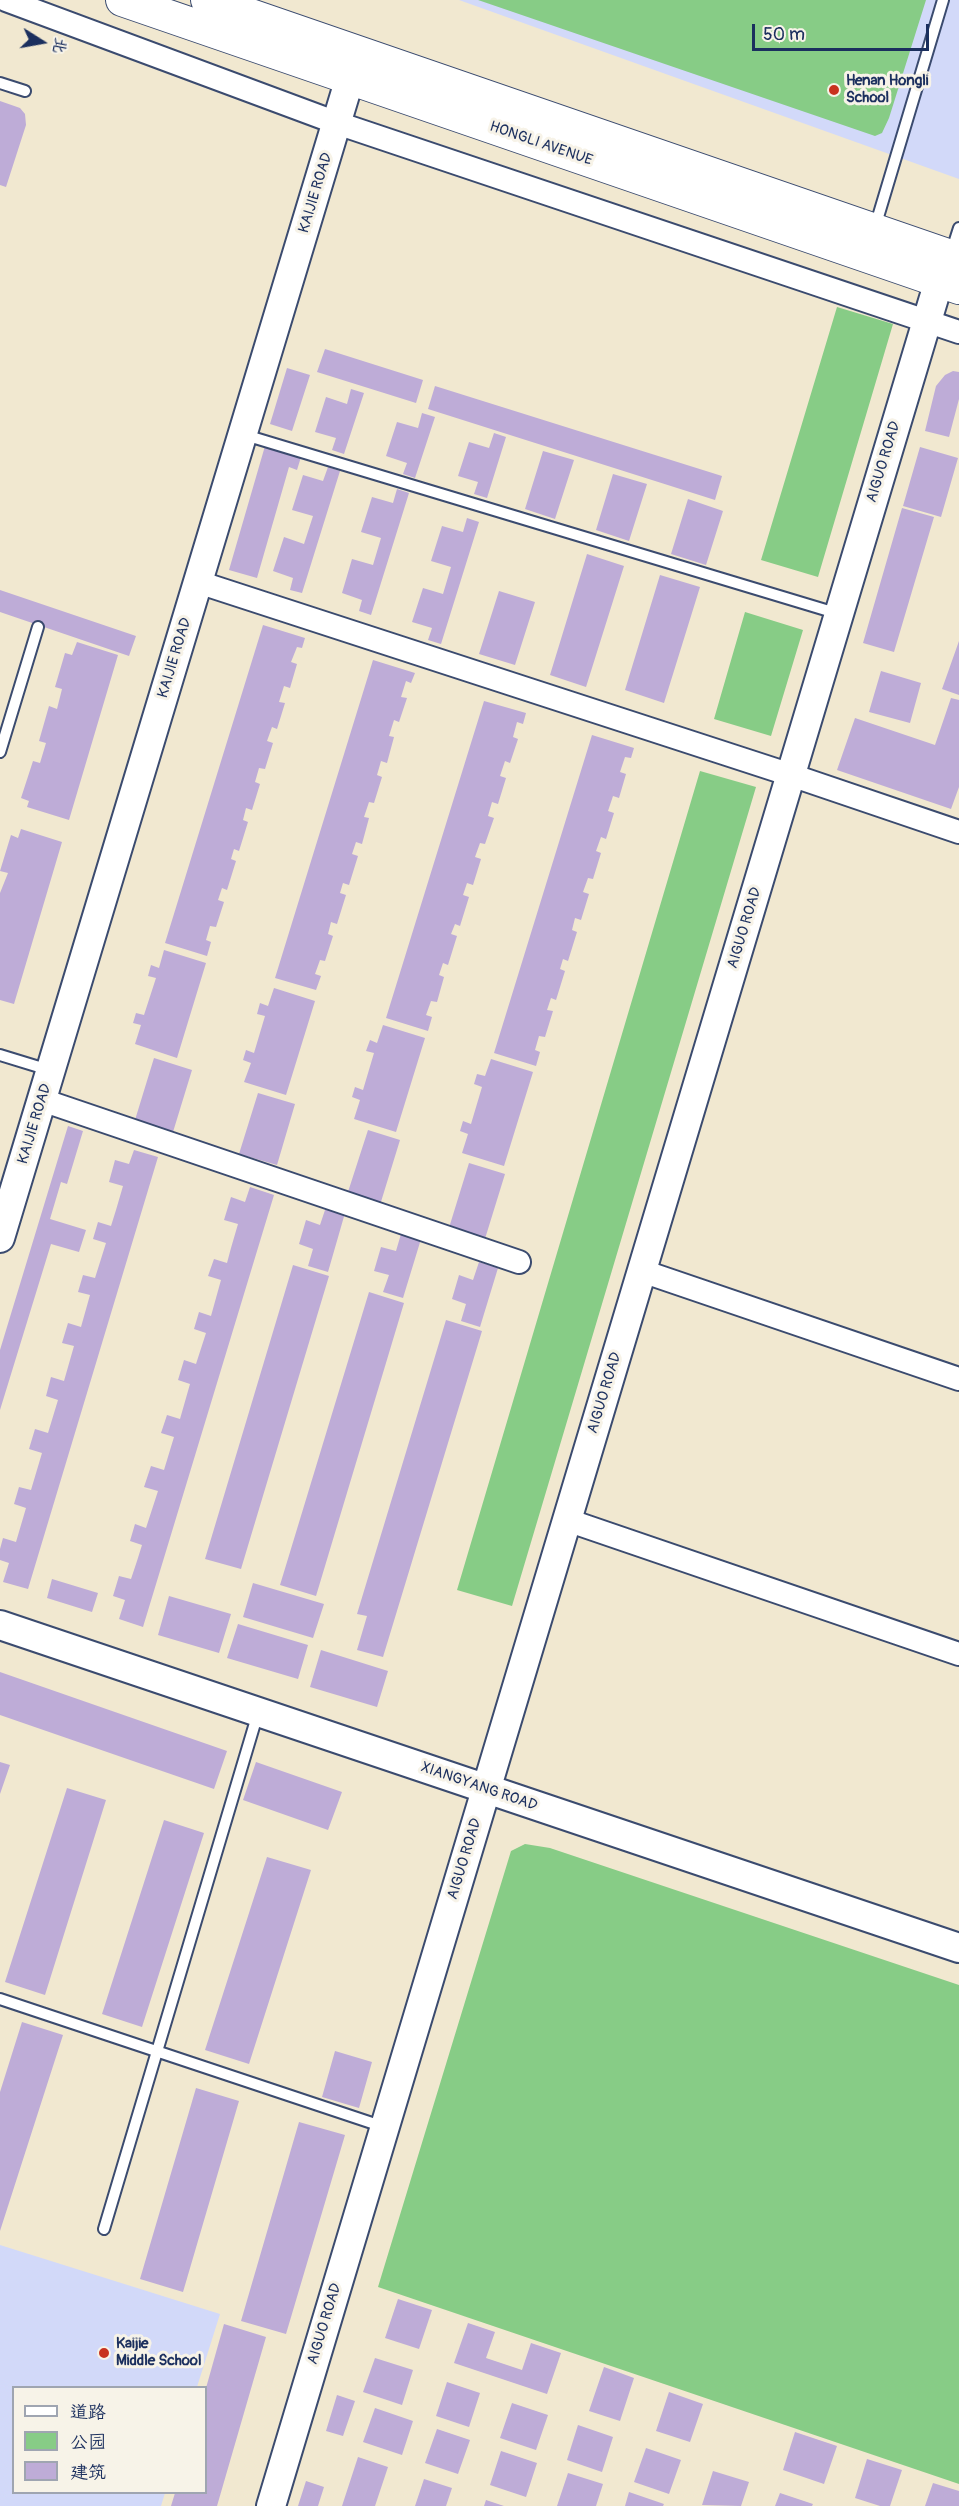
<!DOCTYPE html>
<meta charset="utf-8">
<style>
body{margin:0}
#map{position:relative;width:959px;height:2506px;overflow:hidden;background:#f1e8d0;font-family:Pangolin,"LXGW WenKai TC",sans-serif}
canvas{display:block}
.legend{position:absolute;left:12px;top:2386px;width:195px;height:108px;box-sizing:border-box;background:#f7f3e8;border:2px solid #9fa5b1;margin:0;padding:8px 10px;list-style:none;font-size:18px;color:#1b2f5e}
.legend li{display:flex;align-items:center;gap:12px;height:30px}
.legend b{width:30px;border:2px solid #9fa5b1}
.north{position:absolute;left:12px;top:12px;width:60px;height:60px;-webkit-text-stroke:4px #f7f3e8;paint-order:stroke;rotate:101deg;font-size:16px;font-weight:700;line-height:24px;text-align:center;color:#1b2f5e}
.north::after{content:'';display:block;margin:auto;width:21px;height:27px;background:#1b2f5e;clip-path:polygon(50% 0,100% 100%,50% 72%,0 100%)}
.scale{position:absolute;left:752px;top:24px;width:177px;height:27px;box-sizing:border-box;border:3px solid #1b2f5e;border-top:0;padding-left:8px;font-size:18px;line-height:21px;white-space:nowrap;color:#1b2f5e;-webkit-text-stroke:4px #f7f3e8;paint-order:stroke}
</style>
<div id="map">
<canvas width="959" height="2506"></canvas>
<ul class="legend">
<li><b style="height:8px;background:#fff"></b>道路</li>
<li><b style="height:16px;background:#87cc86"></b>公园</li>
<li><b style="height:16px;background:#beacd7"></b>建筑</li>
</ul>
<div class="north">北</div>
<div class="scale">50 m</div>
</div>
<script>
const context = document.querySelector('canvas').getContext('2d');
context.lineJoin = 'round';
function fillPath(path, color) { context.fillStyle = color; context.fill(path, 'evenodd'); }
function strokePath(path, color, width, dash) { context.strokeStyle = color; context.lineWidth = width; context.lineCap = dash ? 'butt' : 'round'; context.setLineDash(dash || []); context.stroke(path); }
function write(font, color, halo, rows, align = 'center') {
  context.font = font + ' Pangolin,sans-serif'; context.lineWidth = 6; context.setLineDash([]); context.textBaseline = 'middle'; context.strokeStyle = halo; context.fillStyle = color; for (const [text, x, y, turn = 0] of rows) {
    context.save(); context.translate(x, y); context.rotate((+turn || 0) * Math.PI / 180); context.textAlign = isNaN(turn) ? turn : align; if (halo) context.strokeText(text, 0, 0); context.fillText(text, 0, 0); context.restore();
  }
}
fillPath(new Path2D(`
 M459,0H959V179Z
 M0,2245L220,2314L197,2387L14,2388V2492L165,2493L161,2506H0Z`), '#d2d9f9');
fillPath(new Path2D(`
 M478,0H926L889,118L882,133L875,136Z
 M837,307L893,324L818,577L761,560Z
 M745,612L803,630L771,736L714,719Z
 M700,771L756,787L512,1606L457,1590Z
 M525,1844L550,1848L959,1985V2484L378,2287L511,1851Z`), '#87cc86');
fillPath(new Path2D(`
 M0,101L20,108L25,114L26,125L6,187L0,185Z
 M325,349L423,380L416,403L317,372Z
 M287,368L310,375L292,431L270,424Z
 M953,371L959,372V399L949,437L925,431L936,386L945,375Z
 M435,386L722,476L715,500L428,409Z
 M351,389L364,393L344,454L332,450L336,438L315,432L326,397L347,404Z
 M422,413L435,417L415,478L403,474L407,463L386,456L397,422L418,428Z
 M494,433L506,437L487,498L474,494L478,482L458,476L469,442L489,448Z
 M265,446L301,457L297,470L289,467L257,578L229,570Z
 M920,447L958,458L941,517L903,506Z
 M543,451L574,460L555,519L525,509Z
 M328,467L340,471L302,593L290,590L293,578L273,571L284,537L304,544L313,516L292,510L303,475L323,481Z
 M613,474L647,484L629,541L596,530Z
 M397,489L409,493L371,615L359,611L362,600L342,593L352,559L373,565L381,538L361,532L372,497L393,503Z
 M688,499L723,511L706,565L671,554Z
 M902,508L934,517L894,652L863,643Z
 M467,518L479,522L441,644L428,640L432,628L412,622L423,588L443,594L451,567L431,561L442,526L463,532Z
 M587,554L624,566L586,687L550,675Z
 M660,575L700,587L664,703L625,690Z
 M0,590L136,636L129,656L0,612Z
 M499,591L535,602L515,665L479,654Z
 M263,625L305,638L302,648L297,647L291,662L297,664L290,688L284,686L279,702L285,703L277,729L272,727L267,741L273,743L265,769L259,768L255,782L260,784L252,810L246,808L243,820L248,822L239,851L234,849L231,859L236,861L227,890L222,888L218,900L224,902L216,927L210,926L206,940L211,942L207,956L165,943Z
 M959,641V695L942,689Z
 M77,642L118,655L69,820L27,807L29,801L21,798L33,761L40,763L46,743L39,741L49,706L57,709L62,689L55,687L65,653L72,655Z
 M373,660L415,673L411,683L406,681L401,697L407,698L399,722L394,720L389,736L394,737L387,763L381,761L377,775L382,777L374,803L369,802L364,817L369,818L362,844L356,842L352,854L358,856L349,885L343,883L340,893L346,895L337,924L331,922L328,934L333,936L325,961L320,960L315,974L321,976L316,990L275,978Z
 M881,671L921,683L910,723L869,712Z
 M951,698L959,700V787L951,809L837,770L855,718L935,745Z
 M484,701L526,713L523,724L517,722L513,737L518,739L510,763L505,761L500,776L506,778L498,804L492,802L488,816L494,818L485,844L480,843L475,857L481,859L473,885L467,883L463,895L469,897L460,926L455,924L451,934L457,936L448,965L443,963L439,975L444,977L437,1002L431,1001L426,1015L432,1017L428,1031L386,1018Z
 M592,735L634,748L631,758L625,757L620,772L626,774L619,798L613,796L608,811L614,813L606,839L601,837L596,851L601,853L593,879L588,878L583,892L589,894L581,920L575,918L572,930L577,932L568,961L563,959L560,969L565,971L556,1000L551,998L547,1010L553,1011L545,1037L539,1036L535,1050L540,1052L536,1066L494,1053Z
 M21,829L62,842L14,1004L0,1000V893L8,873L0,871L11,835L18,838Z
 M164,950L206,963L177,1058L135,1044L141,1025L133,1023L136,1013L144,1015L156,978L148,976L151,965L159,968Z
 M274,988L315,1001L286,1095L244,1082L251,1063L243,1060L246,1050L254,1053L265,1016L257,1014L260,1003L268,1006Z
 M383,1025L425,1038L396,1132L354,1119L360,1100L352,1097L355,1087L363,1090L374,1053L366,1051L370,1040L377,1043Z
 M154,1058L192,1070L173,1132L135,1120Z
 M491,1059L533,1072L504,1166L462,1153L468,1134L460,1131L463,1121L471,1124L482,1087L474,1084L477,1074L485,1076Z
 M258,1093L295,1104L277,1165L239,1154Z
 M68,1126L83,1131L67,1184L61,1182L50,1219L86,1230L79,1252L51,1244L0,1410V1350Z
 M368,1130L400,1140L380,1205L347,1195Z
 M134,1150L158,1157L28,1589L3,1582L9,1563L0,1560V1549L3,1538L16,1542L26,1508L14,1504L19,1487L31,1490L42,1453L29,1449L35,1429L48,1433L58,1400L46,1396L51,1377L64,1381L74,1346L62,1343L68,1323L81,1327L90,1295L78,1292L83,1275L95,1278L106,1243L93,1239L98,1222L111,1226L116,1210L123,1186L109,1182L115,1160L129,1164Z
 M469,1163L505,1174L484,1242L448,1231Z
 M250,1187L274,1195L143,1627L119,1619L125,1600L113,1596L119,1576L131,1579L137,1561L142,1545L130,1541L135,1524L146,1528L158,1491L144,1487L151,1466L164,1470L174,1437L161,1433L167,1415L180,1419L190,1384L178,1380L184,1360L196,1364L206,1333L194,1329L199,1312L211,1316L221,1280L208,1276L214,1259L227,1263L231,1248L238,1224L224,1220L231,1197L245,1202Z
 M326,1207L345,1213L328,1272L308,1266L313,1249L299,1244L306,1220L320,1225Z
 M401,1234L421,1239L403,1298L383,1292L389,1275L374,1271L381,1247L396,1251Z
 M479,1262L498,1268L480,1327L461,1321L466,1304L452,1299L459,1275L473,1280Z
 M293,1265L329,1276L241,1569L205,1559Z
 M369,1292L404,1303L316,1596L280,1585Z
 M446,1320L482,1331L383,1657L357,1650L367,1616L357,1614Z
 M52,1579L98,1593L92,1612L47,1598Z
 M253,1583L324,1604L313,1638L243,1617Z
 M169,1596L231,1614L219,1653L158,1635Z
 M238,1624L308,1645L298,1679L227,1658Z
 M321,1650L388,1671L377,1707L310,1687Z
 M0,1672L227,1751L214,1789L0,1715Z
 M0,1762L10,1765L0,1794Z
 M256,1762L342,1792L328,1830L243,1800Z
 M67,1788L106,1800L45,1995L5,1982Z
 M164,1820L204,1833L142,2027L102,2014Z
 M267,1857L311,1870L249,2064L205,2050Z
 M22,2022L63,2035L0,2231V2092Z
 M335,2051L372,2062L359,2108L322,2097Z
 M196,2088L239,2101L183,2292L140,2279Z
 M299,2122L345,2135L286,2334L241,2321Z
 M398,2299L432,2310L419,2349L385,2338Z
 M468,2323L495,2332L486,2358L522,2370L531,2343L561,2353L547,2394L454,2363Z
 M224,2324L266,2337L217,2506H171L175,2493H206V2388Z
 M375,2358L413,2370L402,2405L363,2392Z
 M604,2367L634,2378L620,2421L589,2411Z
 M447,2382L480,2393L469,2427L436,2416Z
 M669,2392L703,2404L690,2442L656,2431Z
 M337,2395L355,2401L343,2436L326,2431Z
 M512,2403L548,2415L536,2450L500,2438Z
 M375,2408L413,2421L402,2455L363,2442Z
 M578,2425L613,2437L602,2472L567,2460Z
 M437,2429L470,2440L458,2474L425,2463Z
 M795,2432L837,2446L824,2484L783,2470Z
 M646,2448L681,2460L669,2494L634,2482Z
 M501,2451L537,2463L526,2497L490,2485Z
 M358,2457L388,2467L375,2506H342Z
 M867,2459L902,2470L890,2506H880L855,2498Z
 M713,2471L749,2482L741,2506L702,2505Z
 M568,2473L603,2484L596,2506H557Z
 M424,2479L452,2488L446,2506H415Z
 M306,2481L324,2487L318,2506H298Z
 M933,2483L959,2491V2506H925Z
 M629,2492L664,2504L663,2506H625Z
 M780,2493L813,2504L812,2506H775Z
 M486,2500L504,2506H484Z`), '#beacd7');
const service = new Path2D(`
 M0,83L25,91
 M875,227L943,0
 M951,253L959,228
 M245,435L839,614
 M0,752L38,627
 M0,1055L49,1070
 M0,1999L384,2127
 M104,2229L258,1713`);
const minor = new Path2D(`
 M6,0L337,123L959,332
 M198,582L791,775L959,832
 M42,1100L519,1262
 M642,1271L959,1379
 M567,1520L959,1654`);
const tertiary = new Path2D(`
 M0,1238L350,78
 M0,1625L959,1948
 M271,2506L939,281`);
const secondary = new Path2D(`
 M122,0L959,288
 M207,0L959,259`);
strokePath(service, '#3b4b6f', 14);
strokePath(minor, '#3b4b6f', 26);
strokePath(tertiary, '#3b4b6f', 32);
strokePath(secondary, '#3b4b6f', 34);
strokePath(service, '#fff', 10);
strokePath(minor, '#fff', 22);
strokePath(tertiary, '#fff', 28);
strokePath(secondary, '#fff', 32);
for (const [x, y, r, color] of [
 [834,90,6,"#c8321e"],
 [104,2353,6,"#c8321e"]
]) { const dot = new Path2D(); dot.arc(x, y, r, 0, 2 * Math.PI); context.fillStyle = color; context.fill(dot); strokePath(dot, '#f7f3e8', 2); }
write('bold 15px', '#1b2f5e', '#f7f3e8', [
 ["Henan Hongli",846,81],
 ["School",846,98],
 ["Kaijie",116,2344],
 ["Middle School",116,2361]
], 'left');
write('15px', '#1b2f5e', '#f7f3e8', [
 ["HONGLI AVENUE",541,144,19],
 ["KAIJIE ROAD",316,193,-73],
 ["AIGUO ROAD",884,462,-73],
 ["KAIJIE ROAD",175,658,-73],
 ["AIGUO ROAD",745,928,-73],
 ["KAIJIE ROAD",35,1124,-73],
 ["AIGUO ROAD",605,1393,-73],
 ["XIANGYANG ROAD",479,1787,19],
 ["AIGUO ROAD",465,1859,-73],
 ["AIGUO ROAD",325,2324,-73]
]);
</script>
